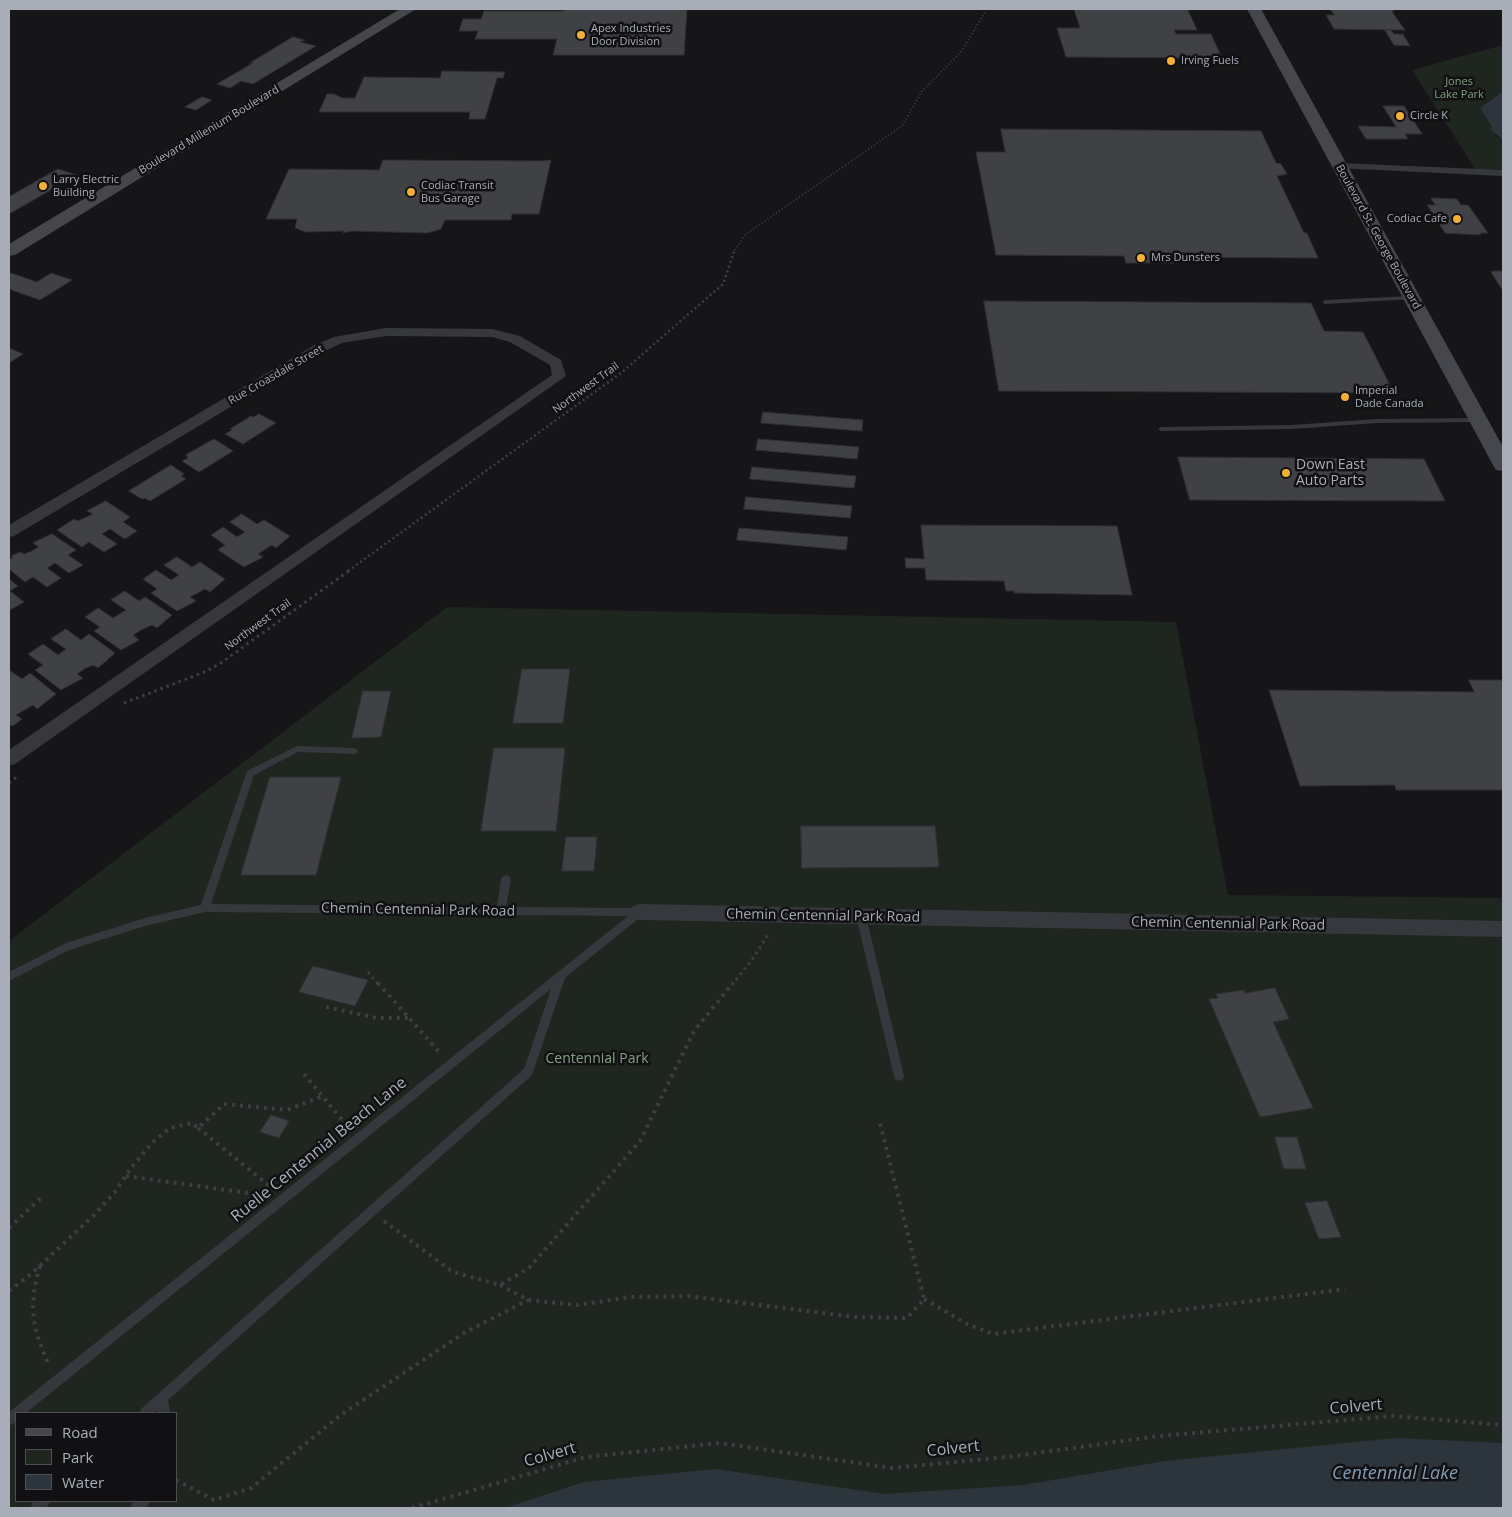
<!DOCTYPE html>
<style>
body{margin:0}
#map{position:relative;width:1512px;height:1517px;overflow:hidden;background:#161618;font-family:"Open Sans",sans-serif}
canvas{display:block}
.frame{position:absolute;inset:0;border:10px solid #a8adb8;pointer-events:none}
.legend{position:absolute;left:15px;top:1412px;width:162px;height:90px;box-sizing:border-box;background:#111113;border:1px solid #4d4f55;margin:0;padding:6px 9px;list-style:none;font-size:15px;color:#a8adb8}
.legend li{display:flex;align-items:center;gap:10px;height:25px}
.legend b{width:25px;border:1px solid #4d4f55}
</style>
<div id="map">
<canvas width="1512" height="1517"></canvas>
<div class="frame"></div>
<ul class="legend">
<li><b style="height:6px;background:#45474d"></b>Road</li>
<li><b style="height:14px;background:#1e261f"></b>Park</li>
<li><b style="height:14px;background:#2c353c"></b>Water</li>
</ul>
</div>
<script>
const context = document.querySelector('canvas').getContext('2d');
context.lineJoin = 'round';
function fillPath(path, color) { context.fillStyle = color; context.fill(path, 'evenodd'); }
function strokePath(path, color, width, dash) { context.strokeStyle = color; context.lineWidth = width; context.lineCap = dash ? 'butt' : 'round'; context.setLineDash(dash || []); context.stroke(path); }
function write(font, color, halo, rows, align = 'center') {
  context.font = font + ' "Open Sans",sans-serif'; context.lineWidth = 5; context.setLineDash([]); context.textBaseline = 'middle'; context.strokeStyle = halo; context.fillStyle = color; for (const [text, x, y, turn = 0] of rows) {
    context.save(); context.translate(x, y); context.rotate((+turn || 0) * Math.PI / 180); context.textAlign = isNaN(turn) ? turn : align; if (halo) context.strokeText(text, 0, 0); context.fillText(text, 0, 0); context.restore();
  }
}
fillPath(new Path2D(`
 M1503,45V91L1480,108L1496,136L1503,140V175H1479L1412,70Z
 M447,607L1176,622L1228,895L1503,898V1508H9V941ZM16,1413H176V1501H16Z`), '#1e261f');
fillPath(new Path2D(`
 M1503,91V140L1492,131L1491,126L1480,108Z
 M1396,1438L1503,1443V1508H505L584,1482L716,1469L884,1494L1023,1485L1165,1461Z`), '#2c353c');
const building = new Path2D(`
 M563,9H687L684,55H553L557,39H475L478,31H459L463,19H481L484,11H563Z
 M1074,9H1191V10H1188L1197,30H1174L1176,34H1211L1222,58L1066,57L1057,28H1080Z
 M1330,9H1392L1394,12H1392L1405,30L1334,29L1326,15H1334Z
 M1385,30H1391L1394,34H1403L1410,46L1394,45Z
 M293,37L305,40L300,42L316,46L253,84L241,81L230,88L217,84L253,63H250Z
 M442,71L505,72L503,78H497L485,119H469L470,112H319L327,94H334L342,98H355L364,77L440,78Z
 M202,97L212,100L196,110L185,107Z
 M1383,106H1404L1422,134H1405L1408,139H1366L1358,126L1396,127Z
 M1001,129L1261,131L1276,163L1281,164L1287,174L1277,176L1304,233H1307L1318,258L1175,257L1178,263H1126L1124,256L996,255L976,152H1005Z
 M383,160L541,161L551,160L539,214H512L511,220H445L441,229L427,233L352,231L343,233L344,231L306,232L295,228L297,219H266L289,169L379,170Z
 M58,169L77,175L9,214V197Z
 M1431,198L1457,199L1461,205H1468L1488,233H1480L1481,235L1445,233L1427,205H1435Z
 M1495,271H1503V291L1491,272Z
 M11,273L37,282L51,273L72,280L40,300L9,289V274Z
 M984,301L1311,303L1324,331L1363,332L1394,393L999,391Z
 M9,348L23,354L9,363Z
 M763,412L863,420L862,431L761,423Z
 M259,414L276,423L243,444L225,434L232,430L230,429L251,416L253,417Z
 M214,439L233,451L199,472L182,461L188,458L186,455Z
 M758,439L859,447L857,459L756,450Z
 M1178,457L1424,459L1445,501L1190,500Z
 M171,465L184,474L181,476L186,479L150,501L145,498L142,499L129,491Z
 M752,467L856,476L854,488L750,479Z
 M746,497L852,506L850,518L744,509Z
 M106,501L130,517L123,522L137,531L125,539L110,529L102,534L117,544L104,552L89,542L82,547L57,530L74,519L78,521L93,514L87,511Z
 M242,514L257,524L264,520L290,536L276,548L272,545L258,554L263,557L244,567L218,550L225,545L211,535L223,527L237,537L245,532L230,522Z
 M921,525L1117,526L1132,595L1014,593V591H1006L1004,581L926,580L925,568H906L905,558L924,559Z
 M739,528L848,537L846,550L737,540Z
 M52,534L76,550L68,555L83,565L69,573L55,563L47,568L61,578L47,587L33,577L25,582L9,569V560L13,557L11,556L20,552L24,554L32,551L39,547L33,543Z
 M177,557L192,567L200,562L225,579L210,592L205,589L190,597L196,601L177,611L151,593L157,589L143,579L156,570L171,580L179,575L164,565Z
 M9,579L18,586L10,591L24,602L10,610Z
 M125,591L139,601L145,597L172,615L157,628L152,625L141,630L133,635L139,640L121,650L94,631L100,627L85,617L98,608L113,618L126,610L111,600Z
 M66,629L81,640L89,634L115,653L98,668L93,665L84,669L77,674L83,678L61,690L35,670L43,665L28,654L43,644L58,655L66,649L51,639Z
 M522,669H570L563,723H513Z
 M9,670L22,679L30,673L56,694L37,709L33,705L16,715L22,719L13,726L9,725Z
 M1469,680H1503V790H1396L1395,785L1300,786L1269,690L1474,692Z
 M363,691H391L381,737L352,738Z
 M494,748H565L556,831H481Z
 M270,777H341L316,875H241Z
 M801,826H935L939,867L802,868Z
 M566,837H597L594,871H562Z
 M313,966L368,980L355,1006L299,992Z
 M1275,988L1289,1019L1273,1022L1313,1108L1260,1117L1209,999L1218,998L1216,994L1244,990L1245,993Z
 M271,1115L289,1121L279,1138L260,1132Z
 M1275,1137H1297L1306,1169H1284Z
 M1327,1201L1341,1237L1319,1239L1305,1203Z`);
fillPath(building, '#404145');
strokePath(building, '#303034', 1);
strokePath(new Path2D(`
 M735,250L746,234L902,126L922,91L961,52L987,9`), '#3d3f44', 2, [1, 2.5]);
strokePath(new Path2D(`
 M348,571L621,373L723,284L735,249`), '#3d3f44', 2.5, [2, 3]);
strokePath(new Path2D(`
 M124,703L207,671L221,663L350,570
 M9,783L18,776
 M368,972L379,985
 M732,985L754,957L769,933`), '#3d3f44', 3, [2.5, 4]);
strokePath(new Path2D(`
 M378,983L440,1053
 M326,1007L377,1018H408
 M304,1074L348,1127
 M198,1128L272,1188
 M126,1176L262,1195
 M384,1221L453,1272L500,1285L529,1268L640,1141L694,1031L733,983
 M9,1228L44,1195
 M40,1266C28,1306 32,1328 49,1365
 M500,1285L528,1300L578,1305L630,1297L688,1296L855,1317L907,1318L924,1299L879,1119
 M9,1291L32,1273L93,1216L115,1192L131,1168L153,1142L170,1128L192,1123L198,1128L224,1104L287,1110L323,1096
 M924,1299L967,1324L993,1334L1345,1289
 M176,1480L214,1500L251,1488L342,1414L464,1333L528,1300
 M412,1508L586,1457L720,1443L892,1468L1016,1456L1159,1436L1393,1416L1503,1425`), '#3d3f44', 4, [3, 5]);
fillPath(new Path2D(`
 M1412,296L1414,297V299L1325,304L1322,302L1325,300Z
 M1479,418L1482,420L1481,422L1377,423L1292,429L1161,431L1158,429L1161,427L1292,425L1377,419Z
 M297,746L354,748L357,749L358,751L357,753L354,754L298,752L254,775L211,904L497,907L501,879L503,876L506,875L509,876L511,879L506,907L640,908L643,909L645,912L643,915L565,978L532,1075L168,1400L170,1413H158L157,1410L154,1413H139L141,1409L524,1069L551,989L26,1413H16V1422L9,1426V1412L13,1409L628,916L205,912L145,926L69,950L9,981V972L66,943L145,918L201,905L247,771Z
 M861,912L864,913L866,916L904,1076L903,1079L899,1081L895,1079L894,1076L856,916L858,913Z
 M36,1501H51L46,1508H31L32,1503Z
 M136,1501H151L146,1508H131L132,1503Z`), '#37383d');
fillPath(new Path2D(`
 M1339,163L1503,170V176L1335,168L1333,166Z
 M386,328L492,329L520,336L561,360L566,376L15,764L9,766V750L552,375L550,365L510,342L492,337L386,336L342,343L323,352L14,536L9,537V525L313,346L334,337Z
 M640,904L1503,921V937L640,920L633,918L630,912L633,906Z`), '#37383d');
fillPath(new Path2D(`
 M400,9H416L15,255L9,256V244Z
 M1247,9H1261L1503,447V471L1496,470L1493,465Z`), '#45474d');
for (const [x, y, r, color] of [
 [581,35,5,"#f2b134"],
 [1171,61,5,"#f2b134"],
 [1400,116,5,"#f2b134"],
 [43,186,5,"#f2b134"],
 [411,192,5,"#f2b134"],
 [1457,219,5,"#f2b134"],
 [1141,258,5,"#f2b134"],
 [1345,397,5,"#f2b134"],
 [1286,473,5,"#f2b134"]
]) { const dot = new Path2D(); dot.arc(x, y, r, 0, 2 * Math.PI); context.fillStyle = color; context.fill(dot); strokePath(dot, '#111113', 2); }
write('11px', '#a8adb8', '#111113', [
 ["Apex Industries",591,29],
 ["Door Division",591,42],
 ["Irving Fuels",1181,61],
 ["Circle K",1410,116],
 ["Larry Electric",53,180],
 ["Building",53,193],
 ["Codiac Transit",421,186],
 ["Bus Garage",421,199],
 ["Codiac Cafe",1447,219,"right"],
 ["Mrs Dunsters",1151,258],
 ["Imperial",1355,391],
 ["Dade Canada",1355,404]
], 'left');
write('11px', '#7fa381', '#111113', [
 ["Jones",1459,82],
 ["Lake Park",1459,95]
]);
write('11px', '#a8adb8', '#111113', [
 ["Boulevard Millenium Boulevard",209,130,-31],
 ["Boulevard St. George Boulevard",1378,237,61],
 ["Rue Croasdale Street",276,375,-30],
 ["Northwest Trail",586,388,-36],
 ["Northwest Trail",258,625,-36]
]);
write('14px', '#a8adb8', '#111113', [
 ["Down East",1296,465],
 ["Auto Parts",1296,481]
], 'left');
write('14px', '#a8adb8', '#111113', [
 ["Chemin Centennial Park Road",418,910,1],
 ["Chemin Centennial Park Road",823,916,1],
 ["Chemin Centennial Park Road",1228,924,1]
]);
write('14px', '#7fa381', '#111113', [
 ["Centennial Park",597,1059]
]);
write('16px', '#a8adb8', '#111113', [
 ["Ruelle Centennial Beach Lane",319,1150,-39],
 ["Colvert",1356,1407,-5],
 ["Colvert",953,1449,-6],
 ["Colvert",550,1455,-16]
]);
write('italic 18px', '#7f9bb3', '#111113', [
 ["Centennial Lake",1395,1474]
]);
</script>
